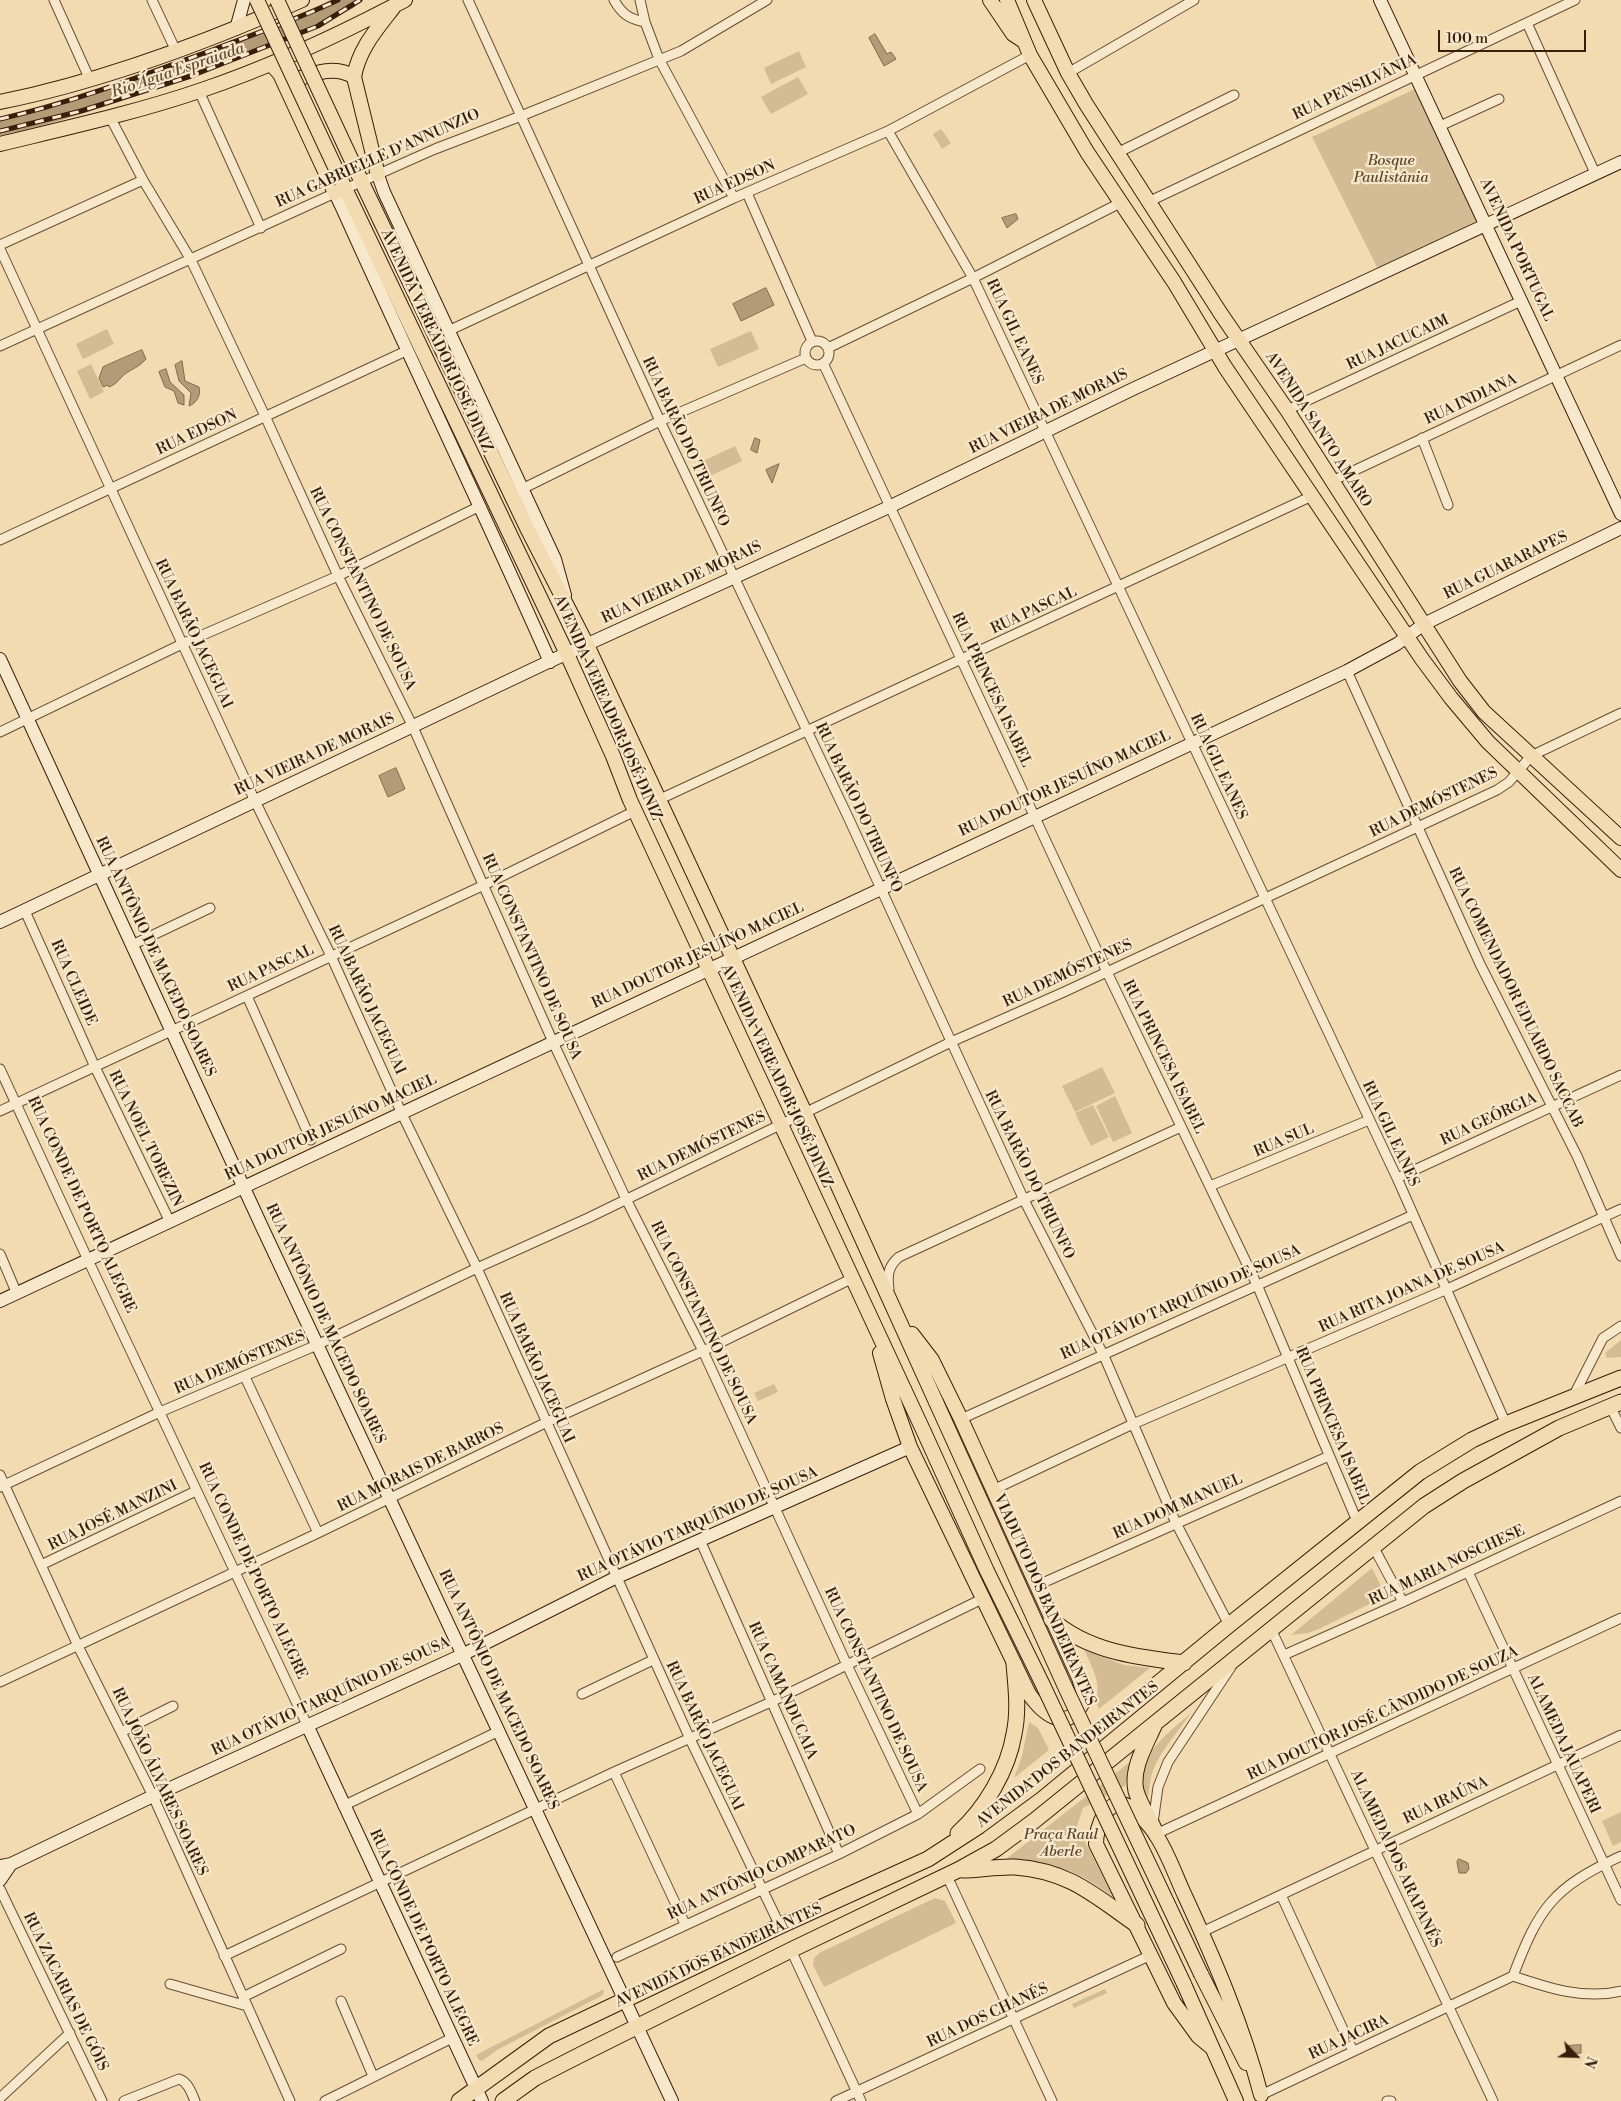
<!DOCTYPE html>
<meta charset="utf-8">
<style>
body{margin:0}
#map{position:relative;width:1621px;height:2101px;overflow:hidden;background:#f2dbb0;font-family:"Libre Bodoni",serif}
canvas{display:block}
.north{position:absolute;left:1551px;top:2031px;width:50px;height:50px;-webkit-text-stroke:4px #f7e8cc;paint-order:stroke;rotate:114deg;font-size:14px;font-weight:700;line-height:20px;text-align:center;color:#391e0b}
.north::after{content:'';display:block;margin:auto;width:18px;height:22px;background:#391e0b;clip-path:polygon(50% 0,100% 100%,50% 72%,0 100%)}
.scale{position:absolute;left:1438px;top:30px;width:148px;height:22px;box-sizing:border-box;border:2px solid #391e0b;border-top:0;padding-left:6px;font-size:15px;line-height:18px;white-space:nowrap;color:#391e0b;-webkit-text-stroke:4px #f7e8cc;paint-order:stroke}
</style>
<div id="map">
<canvas width="1621" height="2101"></canvas>
<div class="north">N</div>
<div class="scale">100 m</div>
</div>
<script>
const context = document.querySelector('canvas').getContext('2d');
context.lineJoin = 'round';
function fillPath(path, color) { context.fillStyle = color; context.fill(path, 'evenodd'); }
function strokePath(path, color, width, dash) { context.strokeStyle = color; context.lineWidth = width; context.lineCap = dash ? 'butt' : 'round'; context.setLineDash(dash || []); context.stroke(path); }
function write(font, color, halo, rows, align = 'center') {
  context.font = font + ' "Libre Bodoni",serif'; context.lineWidth = 4.5; context.setLineDash([]); context.textBaseline = 'middle'; context.strokeStyle = halo; context.fillStyle = color; for (const [text, x, y, turn = 0] of rows) {
    context.save(); context.translate(x, y); context.rotate((+turn || 0) * Math.PI / 180); context.textAlign = isNaN(turn) ? turn : align; if (halo) context.strokeText(text, 0, 0); context.fillText(text, 0, 0); context.restore();
  }
}
fillPath(new Path2D(`
 M799,51L806,67L771,84L764,68Z
 M798,77L808,94L771,114L761,97Z
 M1415,89L1477,222L1378,269L1312,137Z
 M941,129L951,143L942,149L933,134Z
 M107,329L114,344L83,359L76,344Z
 M751,331L759,349L718,367L710,349Z
 M91,364L104,392L90,399L77,371Z
 M735,446L742,461L708,477L701,462Z
 M1102,1067L1115,1093L1075,1112L1062,1086Z
 M1115,1096L1132,1133L1113,1142L1096,1106Z
 M1093,1105L1109,1137L1091,1146L1075,1113Z
 M1621,1340V1357L1607,1358L1605,1353Z
 M774,1384L778,1392L758,1401L754,1393Z
 M1372,1568L1386,1596L1319,1629L1308,1633L1291,1635Z
 M1084,1650L1124,1665L1150,1668L1099,1709L1095,1700C1103,1685 1091,1665 1084,1650Z
 M1191,1713C1178,1732 1162,1749 1153,1770C1150,1779 1149,1789 1148,1798C1129,1760 1166,1735 1191,1713Z
 M1029,1722L1038,1728L1049,1750L1014,1778L1022,1756Z
 M1130,1762L1125,1786L1083,1808L1077,1826L1113,1897C1082,1872 1047,1859 1006,1859Z
 M1621,1812V1842L1613,1846L1602,1821Z
 M935,1898L945,1901L956,1923L824,1987L813,1965L814,1958L819,1953Z
 M604,1989L603,1995L497,2050L482,2061L479,2060L476,2055Z
 M1105,1989L1107,1993L1074,2008L1072,2004Z`), '#d3bb94');
const water = new Path2D(`
 M875,34L887,54L891,52L896,59L884,66L869,38Z
 M1016,214L1018,219L1007,228L1002,218Z
 M766,288L774,305L741,321L733,304Z
 M142,350L146,359C138,368 133,368 125,374C119,379 117,384 109,387L108,385L103,387L99,378L103,367Z
 M182,361L185,381L199,387C201,395 197,403 189,406L191,393L179,381L175,365Z
 M166,369L170,382L184,395V405L178,403L174,391L165,387L159,372Z
 M755,438L760,440L757,453L751,450Z
 M779,464L772,483L766,470Z
 M396,768L405,789L388,797L379,776Z
 M1459,1859L1468,1863L1469,1869L1466,1873H1459L1457,1862Z
 M1581,2045V2053L1567,2054V2046Z`);
fillPath(water, '#b39b78');
strokePath(water, '#82694c', 1);
strokePath(new Path2D(`
 M0,126C60,114 120,92 178,72C236,51 295,31 349,0`), '#b39b78', 18);
const street = new Path2D(`
 M54,0L90,80
 M152,0L176,51
 M468,0L660,421L848,817L1024,1200L1104,1356L1176,1523L1229,1625
 M614,0C622,14 629,19 645,22
 M640,0L645,22L659,59L734,198
 M1527,23L1595,173
 M1068,73L1194,0
 M199,91L261,228
 M110,117L143,180L191,260L265,416L338,576L413,727L553,1042L626,1199L703,1351L847,1665L918,1814
 M1440,126L1499,99
 M888,131L973,278L1397,1178L1506,1424
 M1117,153L1234,95
 M345,189L435,149L521,116L681,51L767,0
 M747,193L812,341
 M1148,202L1575,0
 M0,245L143,180
 M0,249L255,801L331,956L402,1114L477,1268L690,1739L780,1926
 M448,331L734,198L888,131L1030,55
 M805 353a12 12 0 1 1 24 0a12 12 0 1 1-24 0Z
 M0,346L335,193
 M828,348L973,278L1120,203
 M823,363L1107,972L1258,1287L1357,1521
 M1287,410L1521,301
 M1422,438L1448,505
 M1332,481L1621,345
 M522,489L660,421L806,358
 M0,540L406,351
 M1347,671L1480,964L1577,1156L1621,1256
 M0,732L182,644L338,576L480,506
 M658,800L1312,496
 M25,911L95,1067L170,1222
 M132,945L210,908
 M247,996L311,1140
 M0,1069L88,1260L308,1727
 M0,1111L484,885L635,811
 M1397,1178L1621,1075
 M1210,1186L1369,1120
 M0,1254L17,1294
 M889,1289C887,1276 888,1266 899,1257L1181,1127
 M245,1377L318,1533
 M1574,1395L1603,1338L1621,1326
 M1614,1414L1621,1428
 M961,1419L1413,1215
 M0,1475L78,1646L153,1796L290,2101
 M0,1487L160,1412L317,1345L477,1268L588,1218L951,1042L1064,992L1497,790L1509,782L1531,756L1621,713
 M995,1489L1133,1424L1445,1290L1621,1209
 M700,1540L839,1854
 M1373,1546L1403,1602
 M41,1565L196,1491
 M1468,1572L1621,1900
 M1038,1585L1329,1456
 M1271,1629L1493,2101
 M1284,1655L1403,1602L1621,1501
 M0,1682L318,1533L545,1423L703,1351L853,1278
 M582,1694L653,1660
 M121,1732L173,1706
 M614,1772L685,1924
 M343,1806L499,1731
 M1153,1823L1158,1787L1168,1762L1231,1667
 M1156,1834L1621,1618
 M947,1876L1052,2101
 M0,1889L102,2101
 M1281,1895L1353,2051
 M1202,1932L1621,1735
 M791,1950L861,2101
 M224,1956L614,1772L771,1702L982,1599
 M617,1957L839,1854L918,1814L980,1769
 M1513,1976C1548,1988 1584,2000 1621,1991
 M170,1984L247,2006
 M243,1997L341,1949
 M341,2001L373,2076
 M1261,2095L1513,1976C1539,1908 1552,1888 1621,1856
 M0,2098L70,2033
 M124,2101L179,2079C188,2082 191,2092 195,2101
 M325,2101L452,2038
 M836,2101L1151,1955
 M1387,2101H1391`);
const secondary = new Path2D(`
 M1380,0L1621,514
 M236,29L244,0
 M378,175L384,192L555,559L565,595
 M345,189L335,193L343,210C411,361 483,510 550,662
 M0,659L262,1227L672,2101
 M0,922L546,663L889,507L1133,389L1621,162
 M0,1301L1347,671L1397,644L1424,624L1621,528
 M308,1727L482,2101
 M1,1866L11,1864L153,1796L462,1655L615,1578L910,1447
 M0,1880L11,1864`);
const primary = new Path2D(`
 M990,0L1013,34L1022,40
 M1007,0L1030,55L1087,152L1174,282L1225,367L1422,659L1451,698L1488,742L1621,870
 M1034,0L1068,73L1086,104L1221,314L1287,410L1460,681L1484,712L1621,838
 M271,64L280,74L335,193
 M288,89L292,81C312,74 335,64 354,77
 M0,102C104,81 205,43 302,0
 M0,144C66,128 134,113 199,91C270,67 339,35 405,0
 M358,174L527,528L587,645L805,1113L936,1402
 M378,175L354,77C359,49 376,30 393,8
 M342,182L567,654L613,756L630,800L924,1432
 M880,1353L893,1399L910,1447L1029,1694C1046,1718 1071,1734 1085,1697L1079,1678L961,1419L932,1360L912,1334
 M1201,1974L1246,2063
 M1184,1984L1236,2101
 M1210,2046L1198,2036L1174,2003L1096,1844C1096,1827 1107,1794 1130,1807C1137,1811 1152,1828 1156,1835C1168,1853 1176,1877 1185,1896C1215,1961 1243,2026 1261,2095`);
const highway = new Path2D(`
 M1051,1619C1088,1652 1137,1657 1184,1663
 M1154,1726C1145,1746 1131,1769 1136,1791C1140,1806 1151,1819 1156,1834
 M958,1833C985,1809 1008,1770 1014,1734C1019,1711 1016,1687 1014,1664
 M962,1870C979,1870 998,1866 1015,1867C1070,1871 1095,1896 1137,1925
 M459,2101L549,2036L780,1926L928,1859L979,1826L1032,1787L1229,1625L1420,1472L1472,1440L1506,1424L1621,1378
 M503,2101L535,2078L582,2054L791,1950L958,1870L996,1849L1034,1821L1424,1506L1463,1481L1559,1428L1621,1402`);
strokePath(street, '#674d34', 11);
strokePath(secondary, '#391e0b', 14);
strokePath(primary, '#391e0b', 16);
strokePath(highway, '#391e0b', 17);
strokePath(street, '#f7e8cc', 9);
strokePath(secondary, '#f7e8cc', 12);
strokePath(primary, '#f2dbb0', 14);
strokePath(highway, '#f2dbb0', 15);
const rail = new Path2D(`
 M0,119C71,103 139,77 207,52C251,35 296,20 338,0
 M0,131L81,111L191,76L318,26L360,0`);
strokePath(rail, '#391e0b', 5);
strokePath(rail, '#f7e8cc', 3, [9]);
const primaryBridge = new Path2D(`
 M257,0L342,182
 M277,0L358,174
 M936,1402L1067,1691L1201,1974
 M924,1432L987,1571L1042,1683L1184,1984`);
strokePath(primaryBridge, '#391e0b', 16, []);
strokePath(primaryBridge, '#f2dbb0', 14);
write('15px', '#391e0b', '#f7e8cc', [
 ["RUA PENSILVÂNIA",1355,88,-25],
 ["RUA GABRIELLE D'ANNUNZIO",378,159,-24],
 ["RUA EDSON",735,183,-24],
 ["AVENIDA PORTUGAL",1516,250,65],
 ["RUA GIL EANES",1014,332,65],
 ["AVENIDA VEREADOR JOSÉ DINIZ",436,341,65],
 ["RUA JACUCAIM",1398,343,-25],
 ["RUA INDIANA",1471,400,-25],
 ["RUA VIEIRA DE MORAIS",1049,412,-26],
 ["AVENIDA SANTO AMARO",1318,430,57],
 ["RUA EDSON",197,433,-25],
 ["RUA BARÃO DO TRIUNFO",685,442,65],
 ["RUA GUARARAPES",1506,566,-26],
 ["RUA VIEIRA DE MORAIS",682,583,-25],
 ["RUA CONSTANTINO DE SOUSA",362,589,64],
 ["RUA PASCAL",1034,611,-25],
 ["RUA BARÃO JACEGUAI",193,634,65],
 ["RUA PRINCESA ISABEL",991,690,65],
 ["AVENIDA VEREADOR JOSÉ DINIZ",607,708,66],
 ["RUA VIEIRA DE MORAIS",315,755,-25],
 ["RUA GIL EANES",1218,767,65],
 ["RUA DOUTOR JESUÍNO MACIEL",1065,784,-25],
 ["RUA DEMÓSTENES",1434,803,-26],
 ["RUA BARÃO DO TRIUNFO",858,808,65],
 ["RUA DOUTOR JESUÍNO MACIEL",698,956,-25],
 ["RUA ANTÔNIO DE MACEDO SOARES",155,957,65],
 ["RUA CONSTANTINO DE SOUSA",531,957,66],
 ["RUA PASCAL",271,969,-25],
 ["RUA DEMÓSTENES",1068,974,-25],
 ["RUA CLEIDE",73,983,66],
 ["RUA COMENDADOR EDUARDO SACCAB",1515,998,64],
 ["RUA BARÃO JACEGUAI",366,1000,65],
 ["RUA PRINCESA ISABEL",1163,1057,64],
 ["AVENIDA VEREADOR JOSÉ DINIZ",776,1076,65],
 ["RUA GEÓRGIA",1489,1120,-25],
 ["RUA DOUTOR JESUÍNO MACIEL",331,1128,-25],
 ["RUA GIL EANES",1390,1134,65],
 ["RUA NOEL TOREZIN",145,1139,64],
 ["RUA SUL",1284,1141,-23],
 ["RUA DEMÓSTENES",702,1147,-26],
 ["RUA BARÃO DO TRIUNFO",1029,1175,64],
 ["RUA CONDE DE PORTO ALEGRE",81,1205,65],
 ["RUA RITA JOANA DE SOUSA",1412,1288,-24],
 ["RUA OTÁVIO TARQUÍNIO DE SOUSA",1181,1303,-24],
 ["RUA CONSTANTINO DE SOUSA",703,1323,64],
 ["RUA ANTÔNIO DE MACEDO SOARES",325,1324,65],
 ["RUA DEMÓSTENES",240,1363,-23],
 ["RUA BARÃO JACEGUAI",536,1368,66],
 ["RUA PRINCESA ISABEL",1332,1426,67],
 ["RUA MORAIS DE BARROS",421,1468,-26],
 ["RUA DOM MANUEL",1178,1507,-24],
 ["RUA JOSÉ MANZINI",113,1516,-26],
 ["RUA OTÁVIO TARQUÍNIO DE SOUSA",698,1525,-24],
 ["RUA MARIA NOSCHESE",1447,1566,-25],
 ["RUA CONDE DE PORTO ALEGRE",252,1571,65],
 ["VIADUTO DOS BANDEIRANTES",1044,1600,66],
 ["RUA ANTÔNIO DE MACEDO SOARES",498,1690,65],
 ["RUA CONSTANTINO DE SOUSA",875,1690,65],
 ["RUA CAMANDUCAIA",782,1691,66],
 ["RUA OTÁVIO TARQUÍNIO DE SOUSA",331,1697,-25],
 ["RUA DOUTOR JOSÉ CÂNDIDO DE SOUZA",1383,1714,-25],
 ["RUA BARÃO JACEGUAI",704,1736,65],
 ["ALAMEDA JAUAPERI",1563,1744,65],
 ["AVENIDA DOS BANDEIRANTES",1068,1755,-38],
 ["RUA JOÃO ÁLVARES SOARES",159,1782,65],
 ["RUA IRAÚNA",1446,1801,-25],
 ["ALAMEDA DOS ARAPANÉS",1395,1859,65],
 ["RUA ANTÔNIO COMPARATO",762,1873,-25],
 ["RUA CONDE DE PORTO ALEGRE",423,1938,65],
 ["AVENIDA DOS BANDEIRANTES",719,1956,-25],
 ["RUA ZACARIAS DE GÓIS",65,1992,64],
 ["RUA DOS CHANÉS",988,2016,-25],
 ["RUA JACIRA",1349,2038,-25]
]);
write('italic 15px', '#60452d', '#f7e8cc', [
 ["Bosque",1391,161],
 ["Paulistânia",1391,178],
 ["Praça Raul",1061,1835],
 ["Aberle",1061,1852]
]);
write('italic 16px', '#644a31', '#f7e8cc', [
 ["Rio Água Espraiada",178,71,-19]
]);
</script>
